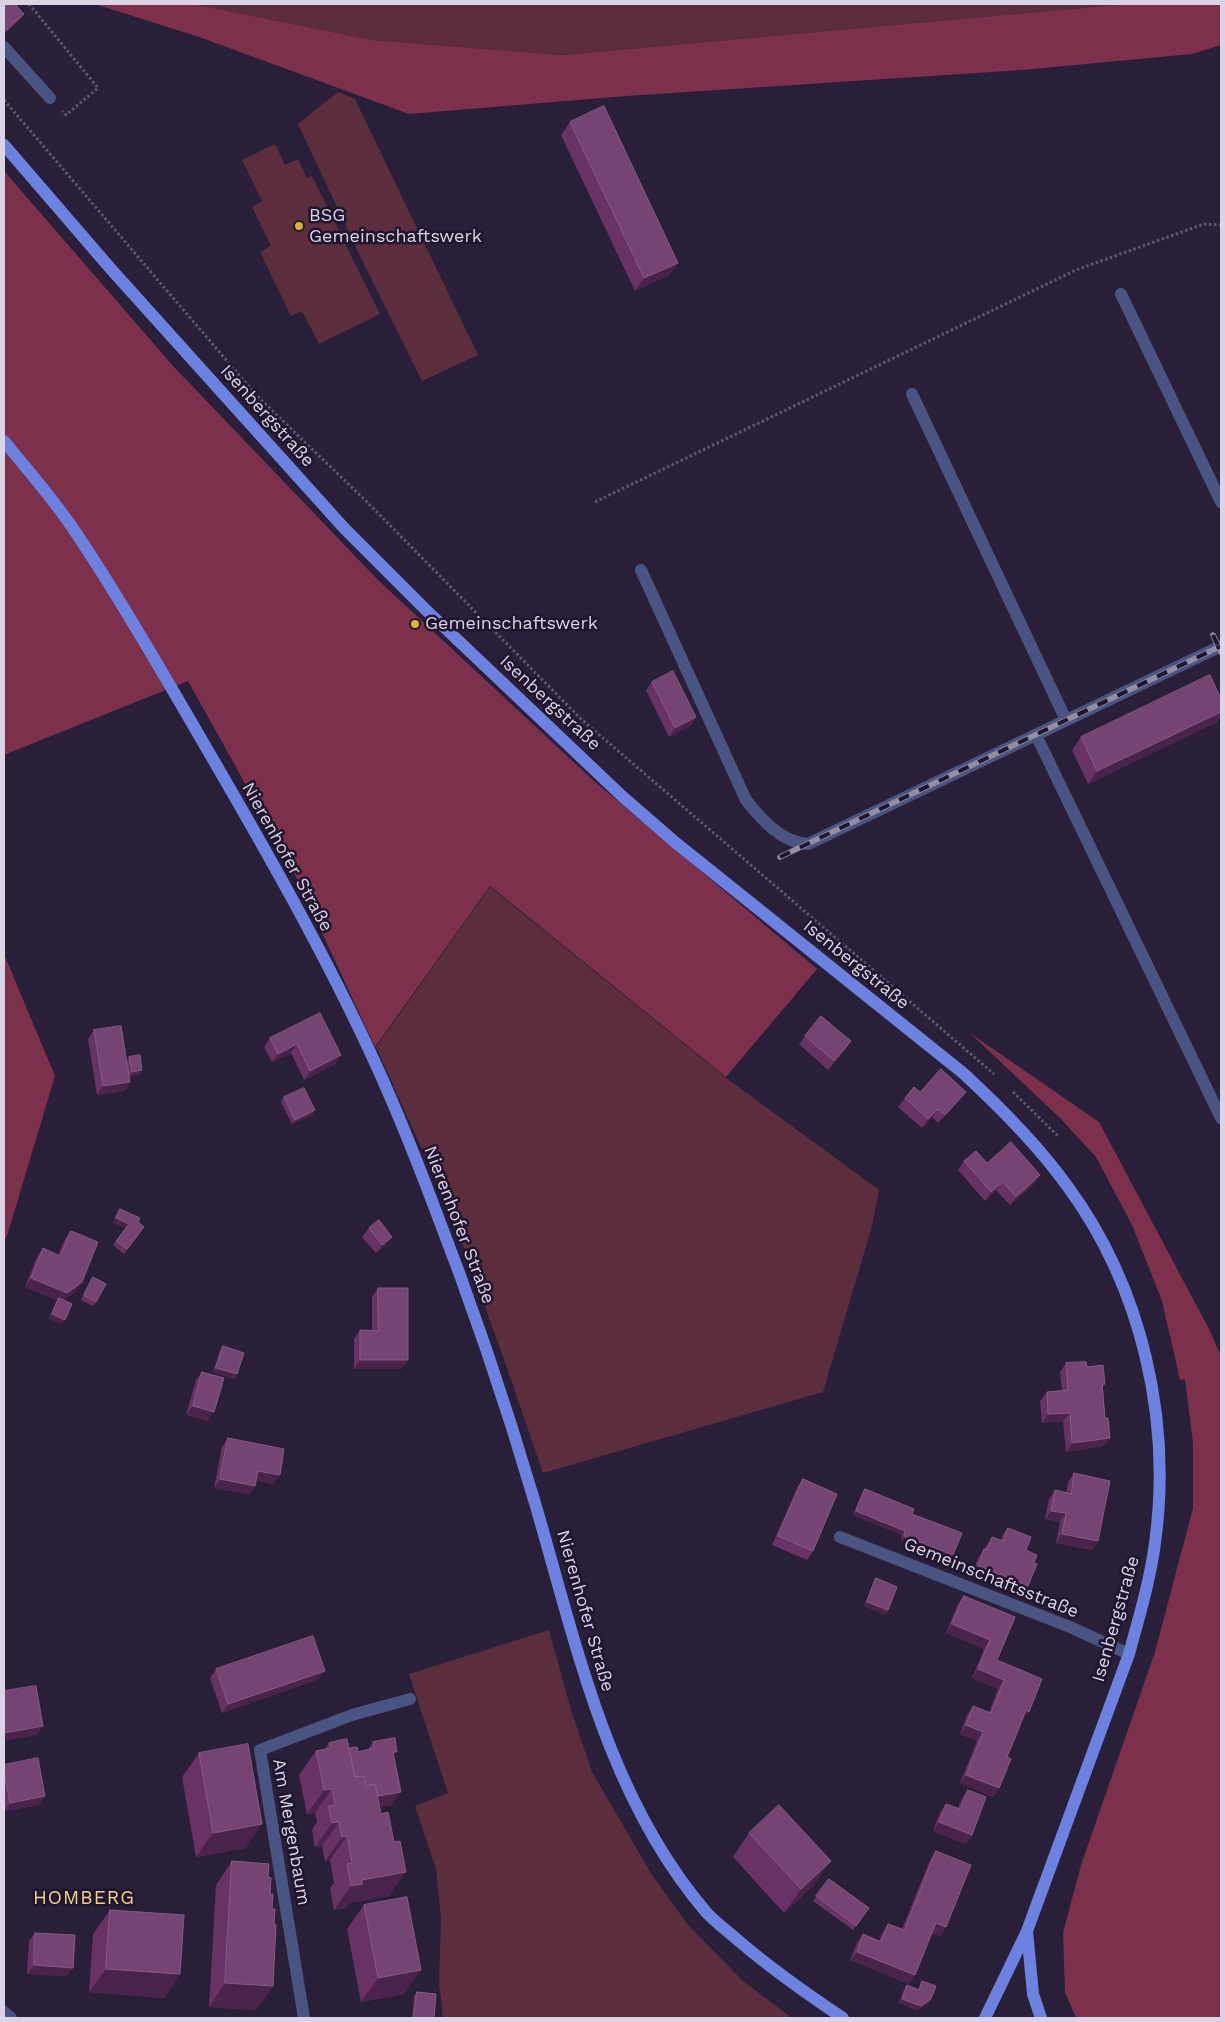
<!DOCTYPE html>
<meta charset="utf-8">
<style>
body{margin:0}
#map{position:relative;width:1225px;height:2022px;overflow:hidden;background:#291f38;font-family:"Work Sans",sans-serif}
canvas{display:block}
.frame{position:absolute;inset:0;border:5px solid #dbd4e6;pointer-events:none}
</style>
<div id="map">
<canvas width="1225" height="2022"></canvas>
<div class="frame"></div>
</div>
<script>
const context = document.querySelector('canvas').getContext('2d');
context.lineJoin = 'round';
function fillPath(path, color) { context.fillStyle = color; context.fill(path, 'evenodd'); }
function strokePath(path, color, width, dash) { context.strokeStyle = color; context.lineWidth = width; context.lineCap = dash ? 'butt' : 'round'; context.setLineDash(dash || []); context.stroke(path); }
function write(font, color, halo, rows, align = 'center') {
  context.font = font + ' "Work Sans",sans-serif'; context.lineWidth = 5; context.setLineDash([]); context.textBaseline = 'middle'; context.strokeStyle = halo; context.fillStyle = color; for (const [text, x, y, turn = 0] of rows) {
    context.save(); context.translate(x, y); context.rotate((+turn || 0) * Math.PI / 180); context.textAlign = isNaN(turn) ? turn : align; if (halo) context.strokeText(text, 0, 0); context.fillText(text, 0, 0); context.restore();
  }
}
fillPath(new Path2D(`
 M193,4H1127L562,55L372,40Z
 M338,92L355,99L478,355L422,381L359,254L298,124Z
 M275,144L285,165L298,159L307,178L312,176L380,314L319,344L302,311L291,316L260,252L271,246L252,207L262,201L242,160Z
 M490,887L725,1077L879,1190L872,1226L823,1392L543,1473L508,1371L455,1223L376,1047Z
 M549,1630L571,1710L592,1772L652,1875L688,1925L743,1981L792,2018H443L439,1982L441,1919L436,1869L415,1806L448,1793L409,1674Z`), '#5c2d3c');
fillPath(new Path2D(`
 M95,4H193L372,40L562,55L1127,4H1221V45L1192,54L1022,70L626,96L409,114L202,38Z
 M4,171L174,367L378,580L594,781L817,969L726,1077L490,886L375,1047L291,866L188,681L4,755Z
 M4,954L55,1076L7,1236L4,1240Z
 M970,1033L1099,1122L1209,1329L1221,1356V2018H1076L1065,1992L1063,1933L1081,1865L1155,1652L1193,1508V1443L1185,1379L1180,1380L1162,1301L1132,1225L1096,1157L1060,1118Z`), '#7c304b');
strokePath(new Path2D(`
 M29,4L98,88L66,115L62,111
 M4,100L257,396L366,501L581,719L994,1074
 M595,502L1076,270L1204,224L1221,225
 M1013,1092L1059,1137`), '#60566d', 3, [2.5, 2.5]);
strokePath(new Path2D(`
 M4,47L50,98
 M1121,294L1221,502
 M912,394L1066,720
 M641,570L746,800C761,819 782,843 808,844L1221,646
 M1036,735L1221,1118
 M840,1537L1070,1627L1129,1654
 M4,2012L11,2018
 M304,2018L260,1750L352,1715L410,1699`), '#495482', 12);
strokePath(new Path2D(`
 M4,145L110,268L344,528L425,609L623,797L676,843L963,1073C1001,1108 1038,1145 1068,1187C1142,1288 1172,1420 1155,1543C1150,1581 1139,1617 1129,1654L1027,1931L985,2018
 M4,441C31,474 59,506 82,542C124,605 162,672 200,737C263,845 325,953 377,1067C397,1111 415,1156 432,1201C471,1301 505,1401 535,1503C577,1646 607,1796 706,1912C716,1923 729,1932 740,1942C773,1970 807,1994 843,2018
 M1027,1931L1033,1994L1041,2018`), '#6d81e0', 12);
const rail = new Path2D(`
 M1213,635L1221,652
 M780,857L1221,646`);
strokePath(rail, '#948ca1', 5.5);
strokePath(rail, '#20152e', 4, [11]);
fillPath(new Path2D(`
 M4,4L21,18L4,34Z
 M570,122L678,263L669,275L635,291L561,135Z
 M652,682L696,717L690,726L669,737L646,690Z
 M1217,722L1088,784L1072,750L1081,737Z
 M94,1030L127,1061L129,1057L142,1070L139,1075L129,1076L130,1082L124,1091L97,1095L88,1039Z
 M805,1036L851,1041L845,1050L828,1070L799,1044Z
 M270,1038L341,1055L335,1064L304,1080L291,1053L272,1062L264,1047Z
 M920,1092L959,1100L938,1123L932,1117L922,1128L898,1107L905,1098Z
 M284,1097L315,1110L312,1115L292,1124L281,1102Z
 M964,1161L987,1163L1034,1184L1010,1205L996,1190L985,1201L958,1170Z
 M120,1209L144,1227L124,1254L113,1245L126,1228L113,1223Z
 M369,1228L386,1245L376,1253L362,1237Z
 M71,1231L76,1291L63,1300L62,1324L49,1319L57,1300L25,1287L37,1257L43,1248L58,1255L65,1239Z
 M93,1277L96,1302L93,1306L81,1300Z
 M378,1288L402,1369H354V1339L360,1330H372V1297Z
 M223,1346L237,1374L234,1379L213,1372L220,1351Z
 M1066,1363L1087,1367L1105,1384L1103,1387L1105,1418L1110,1438L1103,1446L1066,1452L1063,1421L1042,1423L1040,1401L1047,1392L1062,1391L1060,1372Z
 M202,1372L208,1421L186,1415L196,1380Z
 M228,1438L273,1484L256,1480L255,1486L249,1494L214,1488L222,1447Z
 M1074,1473L1098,1541L1092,1550L1056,1543L1060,1522L1045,1519L1049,1499L1055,1490L1066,1493L1068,1482Z
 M803,1479L813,1551L807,1560L772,1545L797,1488Z
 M865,1489L912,1514L950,1559L901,1540L902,1535L853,1515L862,1493Z
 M1008,1528L1026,1550L1034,1563L1028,1586L1022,1595L972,1575L978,1558L992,1537L1001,1540L1002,1536Z
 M876,1578L888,1610L885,1615L864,1606L873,1583Z
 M964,1596L1015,1617L997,1660L1023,1720H1022L1007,1757L993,1797L960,1783L977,1741L960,1734L967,1715L973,1706L989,1712L998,1689L972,1678L984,1649L946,1633L958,1604Z
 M216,1669L319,1679L222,1713L210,1678Z
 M373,1742L394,1757L392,1805L380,1807L389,1896L349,1903L346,1908L334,1910L330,1888L334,1883L330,1860L325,1861L322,1846L315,1847L312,1830L317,1822L315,1813L307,1814L299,1775L316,1751L324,1750L329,1743L349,1748L358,1752L368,1750Z
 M199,1753L246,1848L196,1857L182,1777Z
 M4,1765L39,1805L4,1811Z
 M968,1790L972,1835L966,1844L933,1831L940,1813L946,1804L958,1808L962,1798Z
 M749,1833L814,1885L784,1913L733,1857Z
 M936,1851L946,1927L940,1936L932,1933L909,1984L850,1960L857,1943L863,1934L879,1941L882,1933L888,1924L902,1929L930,1860Z
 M232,1861L268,1877L274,1924L273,1986L256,2010L209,2007L216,1885Z
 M829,1879L869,1908L853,1930L813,1901Z
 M364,1905L404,1994L361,2002L347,1929Z
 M110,1910L180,1974L164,1998L89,1992L93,1934Z
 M35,1933L67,1976L27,1974L29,1941Z
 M922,1981L928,2004L917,2010L899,2003L904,1989L907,1985L918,1989Z
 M417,1992L434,2018H412L414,1996Z`), '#693264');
fillPath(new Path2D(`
 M24,14L21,18L4,34L7,30Z
 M678,263L669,275L635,291L644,278Z
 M1221,712V717L1217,722L1088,784L1097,771Z
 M696,717L690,726L669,737L675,728Z
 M851,1041L845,1050L828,1070L834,1061Z
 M297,1044L291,1053L272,1062L278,1054Z
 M341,1055L335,1064L304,1080L310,1071Z
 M142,1070L139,1075L129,1077L132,1072Z
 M130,1082L124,1091L97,1095L103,1086Z
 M938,1109L932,1117L922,1128L928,1119Z
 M315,1110L312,1115L292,1124L295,1120Z
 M1040,1175L1034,1184L1010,1205L1016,1197Z
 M1003,1182L996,1190L985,1201L991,1192Z
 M116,1218L129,1224L126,1228L113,1223Z
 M392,1237L386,1245L376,1253L382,1245Z
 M31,1278L82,1282L76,1291L61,1302L59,1298L57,1300L25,1287Z
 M52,1314L65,1320L62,1324L49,1319Z
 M360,1360H408L402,1369H354Z
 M216,1368L237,1374L234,1379L213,1372Z
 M193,1406L214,1412L208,1421L186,1415Z
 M1070,1413L1063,1421L1042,1423L1048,1414Z
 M1110,1438L1103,1446L1066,1452L1072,1443Z
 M258,1471L280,1475L273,1484L252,1480Z
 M220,1479L255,1486L249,1494L214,1488Z
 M856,1511L905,1531L902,1535L853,1515Z
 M1051,1511L1066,1513L1060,1522L1045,1519Z
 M1062,1534L1098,1541L1092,1550L1056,1543Z
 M904,1536L953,1555L950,1559L901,1540Z
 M978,1566L1028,1586L1022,1595L972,1575Z
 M867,1602L888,1610L885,1615L864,1606Z
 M952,1624L990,1640L984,1649L946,1633Z
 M978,1669L1004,1680L998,1689L972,1678Z
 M325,1671L319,1679L222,1713L228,1704Z
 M1026,1710L1029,1712L1023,1720L1020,1719Z
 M966,1725L983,1732L977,1741L960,1734Z
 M43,1726L37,1735L4,1741V1733Z
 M966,1775L999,1788L993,1797L960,1783Z
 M332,1789L315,1813L307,1814L324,1790Z
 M401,1792L392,1805L359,1811L368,1798Z
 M45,1796L39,1805L4,1811L10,1803Z
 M339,1822L322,1846L315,1847L332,1823Z
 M939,1822L972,1835L966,1844L933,1831Z
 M262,1824L246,1848L196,1857L213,1833Z
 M347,1836L330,1860L325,1861L342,1837Z
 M831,1861L814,1885L784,1913L801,1889Z
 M406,1872L389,1896L349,1903L346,1908L334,1910L351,1886L362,1880Z
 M936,1923L946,1927L940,1936L930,1932Z
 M857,1952L915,1975L909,1984L850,1960Z
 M34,1965L73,1968L67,1976L27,1974Z
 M106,1969L180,1974L164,1998L89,1992Z
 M421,1970L404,1994L361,2002L378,1978Z
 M225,1983L273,1986L256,2010L209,2007Z
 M902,1999H931L928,2004L917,2010L899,2003Z`), '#4a234c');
const building = new Path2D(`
 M4,4H15L24,14L7,30L4,26Z
 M604,106L678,263L644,278L570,122Z
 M673,671L696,717L675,728L652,682Z
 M1210,675L1221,699V712L1097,771L1081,737Z
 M320,1013L341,1055L310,1071L297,1044L278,1054L270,1038Z
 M821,1016L851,1041L834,1061L805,1036Z
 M121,1026L130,1082L103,1086L94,1030Z
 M140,1055L142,1070L132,1072L129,1057Z
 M941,1069L966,1092L945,1115L938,1109L928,1119L905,1098L914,1087L920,1092Z
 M304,1088L315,1110L295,1120L284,1097Z
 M1011,1142L1040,1175L1016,1197L1003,1182L991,1192L964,1161L976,1151L987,1163Z
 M120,1209L140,1218L138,1222L144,1227L127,1249L116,1241L129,1224L116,1218Z
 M379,1220L392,1237L382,1245L369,1228Z
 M71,1231L98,1242L82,1282L67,1293L31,1278L43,1248L60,1256Z
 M93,1277L106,1284L96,1302L84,1295Z
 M378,1288H408V1360H360V1330L378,1331Z
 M59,1298L72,1304L65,1320L52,1314Z
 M223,1346L244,1353L237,1374L216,1368Z
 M1086,1362L1087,1367L1103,1365L1105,1384H1102L1105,1418H1108L1110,1438L1072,1443L1070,1413L1048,1414L1047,1392L1068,1390L1066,1363Z
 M202,1372L224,1378L214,1412L193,1406Z
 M228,1438L284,1449L280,1475L258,1471L255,1486L220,1479Z
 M1074,1473L1110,1481L1098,1541L1062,1534L1066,1513L1051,1511L1055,1490L1071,1494Z
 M803,1479L837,1494L813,1551L778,1536Z
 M865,1489L914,1509L912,1514L962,1533L953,1555L904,1536L905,1531L856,1511Z
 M1008,1528L1031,1537L1026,1550L1037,1555L1034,1563L1037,1564L1028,1586L978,1566L984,1549L987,1550L992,1537L1003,1541Z
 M876,1578L897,1587L888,1610L867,1602Z
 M964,1596L1015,1617L997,1660L1042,1679L1029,1712L1026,1710L1017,1733L1007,1757L1011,1759L999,1788L966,1775L983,1732L966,1725L973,1706L991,1713L1004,1680L978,1669L990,1640L952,1624Z
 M313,1636L325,1671L228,1704L216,1669Z
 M36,1686L43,1726L4,1733V1691Z
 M395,1738L397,1752H393L401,1792L378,1796L375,1784L366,1786L364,1776L355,1777L349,1748L357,1747L358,1752L374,1748L373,1742Z
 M347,1739L355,1777L364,1776L366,1786L375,1784L381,1814L388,1812L394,1842L400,1841L406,1872L362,1880V1884L351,1886L347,1864L352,1863L347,1836L342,1837L339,1822L332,1823L328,1806L335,1805L332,1789L324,1790L316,1751L331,1748L329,1743Z
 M248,1744L262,1824L213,1833L199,1753Z
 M38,1758L45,1796L10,1803L4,1771V1765Z
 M968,1790L986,1797L972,1835L939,1822L946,1804L960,1809Z
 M779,1805L831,1861L801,1889L749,1833Z
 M936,1851L971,1865L946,1927L936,1923L915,1975L857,1952L863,1934L881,1942L888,1924L904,1930Z
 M232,1861L269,1864L268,1877L271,1878L270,1894H273L272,1909H275L274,1924L276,1925L273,1986L225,1983Z
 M829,1879L869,1908L856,1926L816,1896Z
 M407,1897L421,1970L378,1978L364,1905Z
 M110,1910L184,1915L180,1974L106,1969Z
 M35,1933L75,1935L73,1968L34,1965Z
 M922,1981L936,1986L931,1999L921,2006L902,1999L907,1985L919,1990Z
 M417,1992L436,1994L434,2018H414Z`);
fillPath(building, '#754472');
strokePath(building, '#855a84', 1);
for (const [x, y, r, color] of [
 [299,226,5,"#deb133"],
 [415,624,5,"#deb133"]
]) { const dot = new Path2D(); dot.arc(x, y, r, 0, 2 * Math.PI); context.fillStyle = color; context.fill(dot); strokePath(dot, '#20152e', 2); }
write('18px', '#dbd4e6', '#20152e', [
 ["BSG",309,216],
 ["Gemeinschaftswerk",309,237],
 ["Gemeinschaftswerk",425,624]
], 'left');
write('18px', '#dbd4e6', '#20152e', [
 ["Isenbergstraße",267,416,48],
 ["Isenbergstraße",550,703,43],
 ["Nierenhofer Straße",287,857,61],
 ["Isenbergstraße",856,965,39],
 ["Nierenhofer Straße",459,1225,69],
 ["Gemeinschaftsstraße",991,1578,22],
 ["Nierenhofer Straße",585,1611,74],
 ["Isenbergstraße",1116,1619,-74],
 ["Am Mergenbaum",291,1832,80]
]);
context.letterSpacing = '1px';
write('19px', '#f3d389', '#20152e', [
 ["HOMBERG",84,1898]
]);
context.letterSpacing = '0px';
</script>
